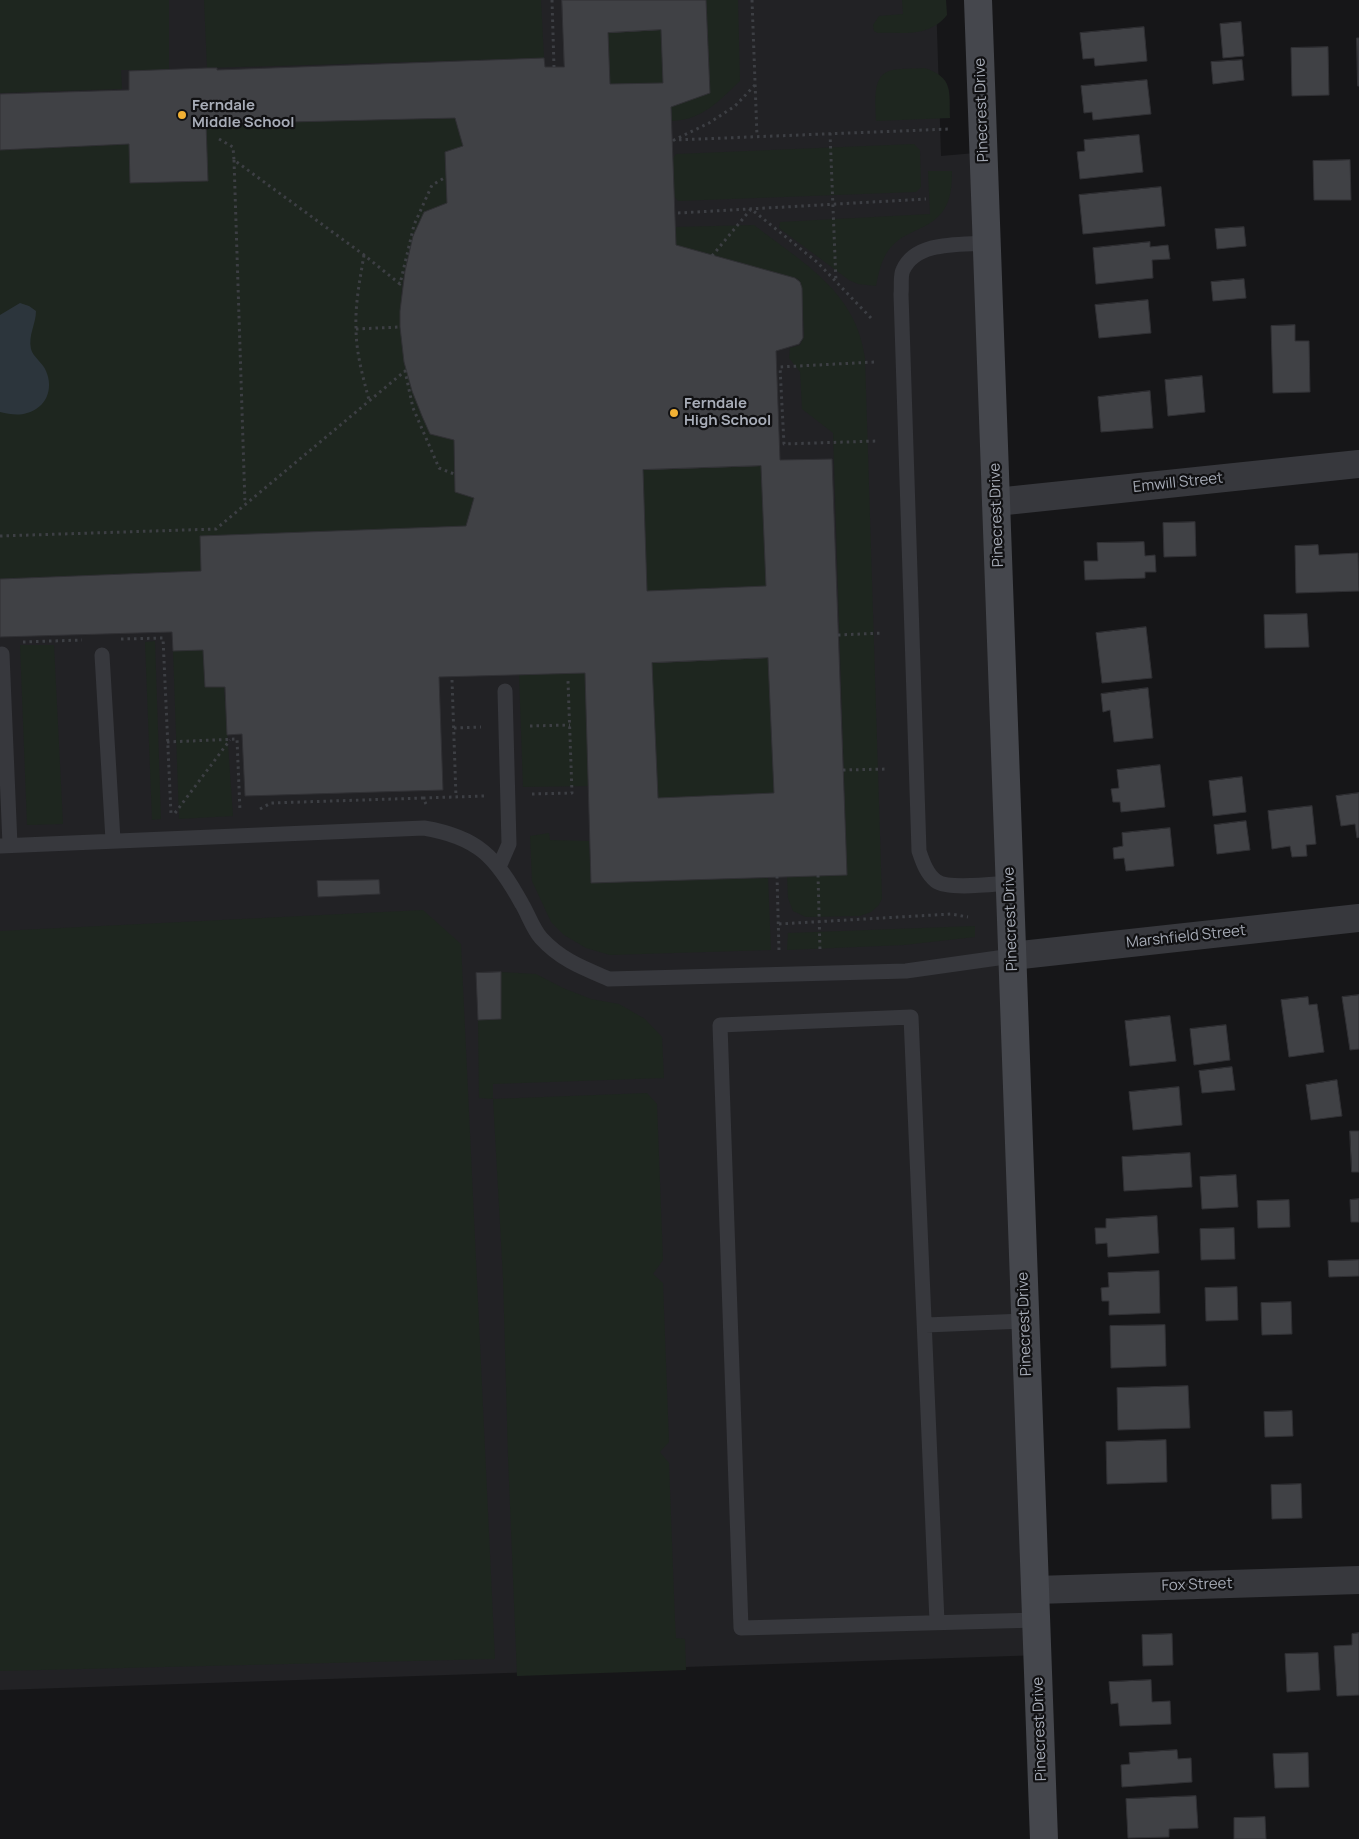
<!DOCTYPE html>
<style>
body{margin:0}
canvas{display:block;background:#161618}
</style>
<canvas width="1359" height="1839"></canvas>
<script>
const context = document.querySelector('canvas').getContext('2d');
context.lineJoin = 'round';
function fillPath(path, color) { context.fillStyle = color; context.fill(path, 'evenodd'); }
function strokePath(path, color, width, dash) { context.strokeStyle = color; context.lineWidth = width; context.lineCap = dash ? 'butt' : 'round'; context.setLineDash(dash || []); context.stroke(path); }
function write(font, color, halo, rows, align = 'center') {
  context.font = font + ' Manrope,sans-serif'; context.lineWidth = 4.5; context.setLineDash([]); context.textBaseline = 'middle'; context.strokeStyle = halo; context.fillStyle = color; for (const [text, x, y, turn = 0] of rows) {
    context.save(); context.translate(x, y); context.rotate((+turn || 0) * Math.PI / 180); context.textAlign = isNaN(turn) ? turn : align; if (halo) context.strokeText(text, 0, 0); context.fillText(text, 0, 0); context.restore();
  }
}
fillPath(new Path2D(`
 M0,0H936L941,156L987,152L1041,1655L0,1690Z`), '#222225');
fillPath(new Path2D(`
 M0,0H169V70H121L122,89L0,93Z
 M204,0H541L544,58L207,68Z
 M706,0H738L740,81C719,101 702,120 672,121L671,107L710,93Z
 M902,0H946L947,15C928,38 905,32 878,33L874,31L873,25L879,16L903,14Z
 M661,30L663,83L610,84L608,33Z
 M925,68C954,78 949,92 950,118L876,121C876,106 871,77 889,71C898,68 915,69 925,68Z
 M455,118L463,146L445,152L447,203L424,212C389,285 395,362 430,433L454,440L455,492L474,498L466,526L201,571L0,579V150L129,144L130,183L207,181L206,124Z
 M914,144L920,150L921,187L916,192L678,201L673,195L672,160L676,154Z
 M928,171H952C952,199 947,216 921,228C911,233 902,236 894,244C882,255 879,271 876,286L858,284L849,280L779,228L780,222L930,214Z
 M754,225C803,263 856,291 865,358L882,899L878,906L871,912L860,916L806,917L793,911L788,898L787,875L847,874L833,433L802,409L800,372L789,358L790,348L800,345L804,336L801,283L798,279L675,245L676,227Z
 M761,466L766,586L647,591L643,470Z
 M155,641L161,819L152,820L145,642Z
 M20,645H54L63,824L27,825Z
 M173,650H203L205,686L224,687L233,816L179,819Z
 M768,658L774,793L658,798L652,663Z
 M585,672L589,786L523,787L519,675Z
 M549,833L550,840L589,841L591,882L768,878L771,950L610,955L586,948L564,935L551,922L532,881L530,836Z
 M423,910L461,944L495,1659L0,1671V931Z
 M975,926V937L904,945L787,950L788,933Z
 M501,972L536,974L563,988L591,999L619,1004L645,1019L662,1037L664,1078L493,1084V1099L647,1093L657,1104L663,1260L653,1274L663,1283L669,1442L660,1452L669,1463L675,1621L676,1638L685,1639L686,1670L517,1676L508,1457L503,1278L493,1099L479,1098L478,1020L501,1019Z`), '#1e261f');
fillPath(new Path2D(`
 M20,303L29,306L36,311C36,324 28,335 31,349C33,357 43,363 46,371C54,389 46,408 27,413C18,416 9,414 0,412V315Z`), '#2c353c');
const building = new Path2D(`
 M562,0H706L710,93L671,107L676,245L795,278L800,282L802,288L803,338L799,344L776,351L780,460L832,459L847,875L591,883L585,673L439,677L443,790L245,796L242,734L227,735L225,687H205L203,650L173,651L172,632L0,637V579L201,571L200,536L466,526L474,498L455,492L454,440L430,434L422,416L412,391L404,362L400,327V311L405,271L413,236L424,212L447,203L445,152L463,146L455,118L206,124L208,181L130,183L129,144L0,150V94L129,90V71L207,68H217V70L544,58L545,67H564ZM661,30L663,83L610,84L608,33ZM761,466L766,586L647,591L643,470ZM768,658L774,793L658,798L652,663Z
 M1241,22L1244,56L1223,58L1220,24Z
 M1144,27L1147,61L1095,66L1094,58L1083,59L1080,33Z
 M1357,38H1359V86H1358Z
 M1328,47L1329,95L1292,96L1291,48Z
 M1242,60L1244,80L1213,84L1211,62Z
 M1147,80L1151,114L1093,120L1092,112L1084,113L1081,86Z
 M1139,135L1143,172L1080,179L1077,152L1085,151L1084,140Z
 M1350,160L1351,200H1314L1313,161Z
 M1161,187L1165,226L1083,234L1079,195Z
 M1244,227L1246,246L1217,249L1215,229Z
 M1150,242V247L1168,245L1170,259L1152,260L1153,278L1096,284L1093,248Z
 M1244,279L1246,298L1213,301L1211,282Z
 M1148,300L1151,333L1099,338L1095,305Z
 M1295,325V341H1309L1310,392L1273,393L1271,326Z
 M1202,376L1205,412L1168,416L1165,380Z
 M1150,391L1153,428L1101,432L1098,397Z
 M1195,522L1196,556L1164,557L1163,523Z
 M1144,542L1145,556L1155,555L1156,572H1145V578L1085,580L1084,561H1098L1097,543Z
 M1318,545L1319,555L1358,553L1359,591L1296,593L1295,546Z
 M1307,614L1309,647L1265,648L1264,615Z
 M1146,627L1152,678L1102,683L1096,633Z
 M1148,688L1153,738L1114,742L1110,710L1103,712L1101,694Z
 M1160,765L1165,807L1121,812L1120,802H1113L1111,789L1119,788L1117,770Z
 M1242,777L1246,812L1213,816L1209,781Z
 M1359,793V837L1357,838L1355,824L1341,826L1336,796Z
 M1312,806L1316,844L1306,845L1307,856L1292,857L1290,846L1272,849L1268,811Z
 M1246,821L1250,850L1217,854L1214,825Z
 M1170,828L1174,866L1126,871L1124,858L1114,859L1113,848L1123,846L1122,833Z
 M379,880L380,894L318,897L317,881Z
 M501,972V1019L478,1020L476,973Z
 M1359,995V1049L1350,1050L1342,997Z
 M1308,997L1309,1005L1317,1004L1324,1052L1289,1057L1281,1000Z
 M1170,1016L1176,1061L1130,1066L1125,1021Z
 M1226,1025L1230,1060L1194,1065L1190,1029Z
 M1232,1067L1235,1090L1202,1093L1199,1071Z
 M1337,1080L1342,1116L1311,1120L1306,1085Z
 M1179,1087L1182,1125L1133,1130L1129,1092Z
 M1350,1131H1359V1172H1352Z
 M1190,1153L1192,1187L1124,1191L1122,1157Z
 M1236,1175L1238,1207L1202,1209L1200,1177Z
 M1359,1199V1222H1351L1350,1200Z
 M1289,1200L1290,1227L1258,1228L1257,1201Z
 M1157,1216L1159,1253L1108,1257L1107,1243L1096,1244L1095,1228H1106V1219Z
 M1234,1228L1235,1259L1201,1260L1200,1229Z
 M1359,1260V1276L1329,1277L1328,1261Z
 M1159,1271L1160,1313L1109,1315V1301H1102L1101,1288L1109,1287L1108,1273Z
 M1237,1287L1238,1320L1206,1321L1205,1288Z
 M1291,1302L1292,1334L1262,1335L1261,1303Z
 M1165,1325L1166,1366L1111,1368L1110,1326Z
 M1188,1386L1190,1428L1118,1430L1117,1388Z
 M1292,1411L1293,1436L1265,1437L1264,1412Z
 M1166,1440L1167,1482L1107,1484L1106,1442Z
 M1301,1484L1302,1518L1272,1519L1271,1485Z
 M1359,1633V1695L1337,1696L1334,1646L1352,1645V1634Z
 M1172,1634L1173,1665L1143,1666L1142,1635Z
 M1318,1653L1320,1690L1287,1692L1285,1654Z
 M1151,1680L1152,1702L1170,1701L1171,1724L1120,1726L1118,1703L1111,1704L1109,1682Z
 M1177,1750L1178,1759L1191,1758L1192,1782L1122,1787L1121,1765L1130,1764L1129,1753Z
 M1308,1753L1309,1787L1275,1788L1273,1754Z
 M1196,1796L1198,1828L1169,1829V1837L1128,1838L1126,1799Z
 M1265,1817L1266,1839H1234V1818Z`);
fillPath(building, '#404145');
strokePath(building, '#303034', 1);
strokePath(new Path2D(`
 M552,0L554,67
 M752,0L757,136
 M755,85L735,106L709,123L674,140L950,129
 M830,133L836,282
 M219,139L233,147L234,160L364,255L400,284L414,225L432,185L446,177
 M234,160L245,504
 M678,213L926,199
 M364,255C360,279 355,304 356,328C356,353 363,377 369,400
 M712,256L751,209L817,262L872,319
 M356,329L400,327
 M874,362L780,367L784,444L877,441
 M0,536L216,529L405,371L413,408L439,468L454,474
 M838,635L883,633
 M121,639L163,638L171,814
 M23,642L82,640
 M452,680L456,797
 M530,726L570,725
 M454,728L481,727
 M167,742L237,739L240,811
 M843,770L888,769
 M532,794L572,793L568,681
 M423,798L484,796
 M260,809L271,803L423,798L426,804
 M175,813L230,740
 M818,875L820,951
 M777,876L779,951
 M779,924L951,914L968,917`), '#3d3f44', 3, [2.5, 4]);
strokePath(new Path2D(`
 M986,243C959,245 916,241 903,270C900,276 902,287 901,294L919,851C923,863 927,874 936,881C948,890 994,884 1010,883
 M2,654L10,845
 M102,655L113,840
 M0,846L424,828C478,837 496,857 522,904C528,914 533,929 541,938C561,960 583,968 609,979L906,971L1012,956
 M499,867L509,844L505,691
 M926,1325L1024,1321
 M937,1622L911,1017L720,1025L741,1628L1037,1620`), '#37383d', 15);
strokePath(new Path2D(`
 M996,502L1359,464
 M1012,956L1359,918
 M1036,1590L1359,1580`), '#37383d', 28);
strokePath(new Path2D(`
 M978,0L1044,1839`), '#45474d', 28);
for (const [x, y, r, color] of [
 [182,115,5,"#f2b134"],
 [674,413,5,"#f2b134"]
]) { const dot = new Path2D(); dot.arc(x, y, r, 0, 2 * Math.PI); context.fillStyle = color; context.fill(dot); strokePath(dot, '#111113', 2); }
write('bold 15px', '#a8adb8', '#111113', [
 ["Ferndale",192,106],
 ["Middle School",192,123],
 ["Ferndale",684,404],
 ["High School",684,421]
], 'left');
write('15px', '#a8adb8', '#111113', [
 ["Pinecrest Drive",982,110,-92],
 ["Emwill Street",1178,483,-6],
 ["Pinecrest Drive",997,515,-92],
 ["Pinecrest Drive",1011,919,-92],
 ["Marshfield Street",1186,937,-6],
 ["Pinecrest Drive",1025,1324,-92],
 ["Fox Street",1197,1585,-2],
 ["Pinecrest Drive",1040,1729,-92]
]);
</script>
